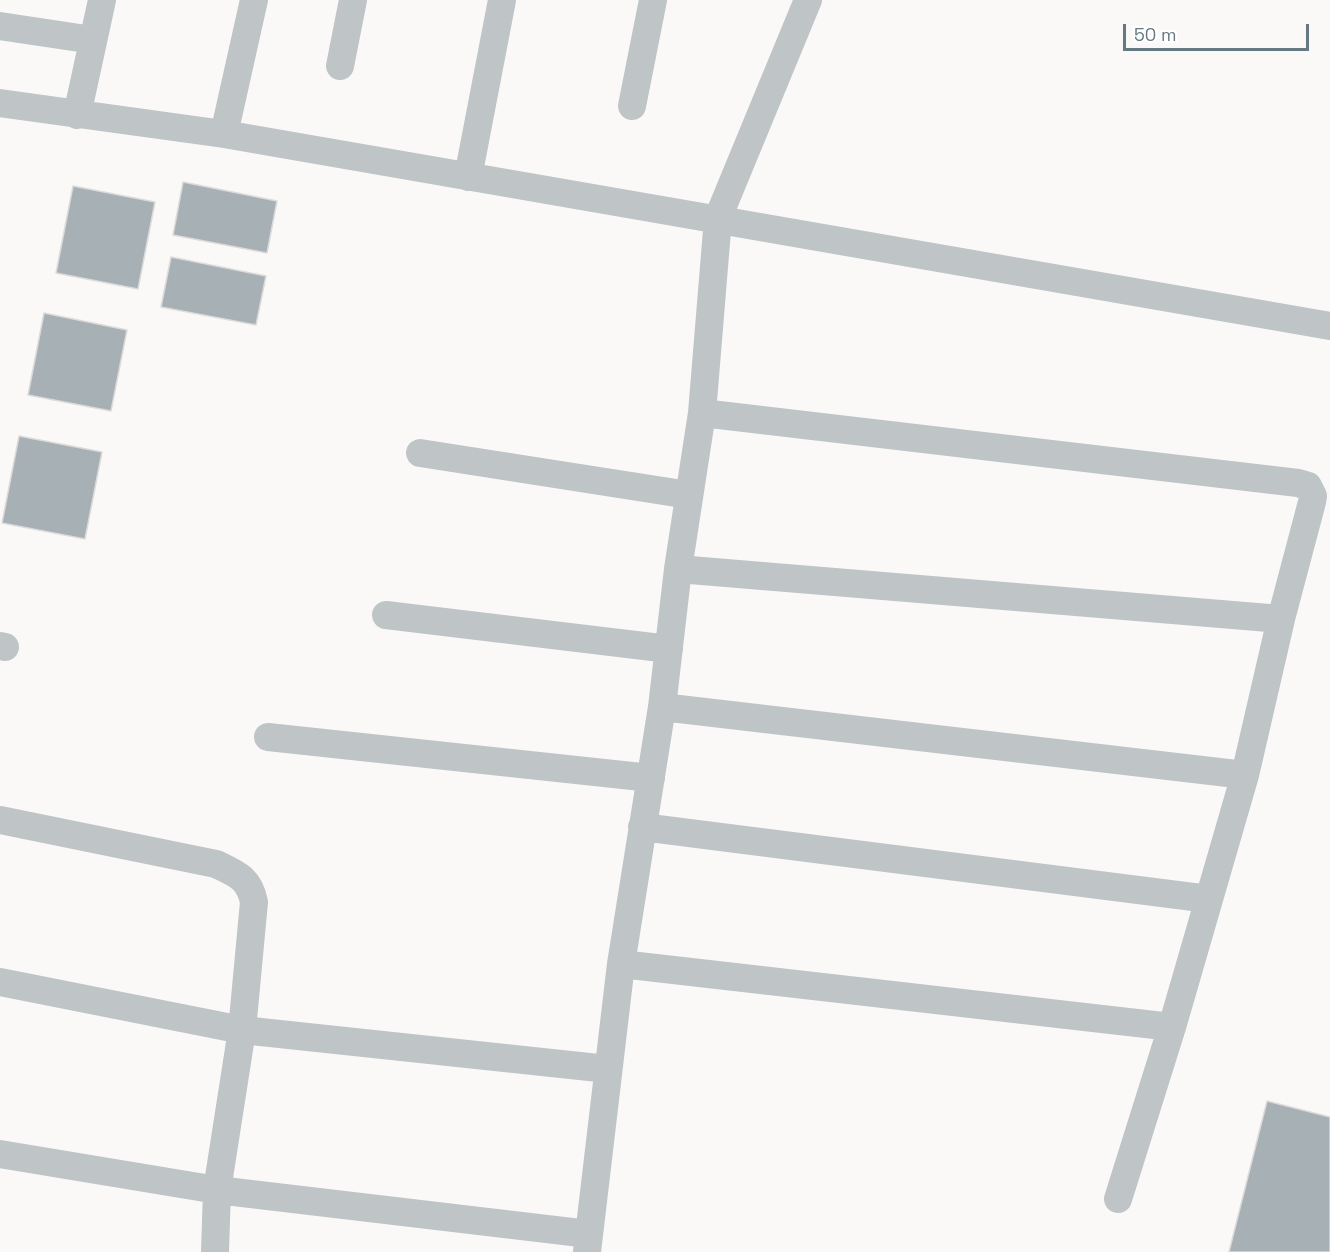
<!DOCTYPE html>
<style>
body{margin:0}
#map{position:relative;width:1330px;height:1252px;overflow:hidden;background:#faf9f8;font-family:"Space Grotesk",sans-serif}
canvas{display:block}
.scale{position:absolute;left:1123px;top:24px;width:186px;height:27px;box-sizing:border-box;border:3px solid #667881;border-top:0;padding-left:8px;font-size:18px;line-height:21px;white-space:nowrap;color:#667881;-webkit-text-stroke:4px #fff;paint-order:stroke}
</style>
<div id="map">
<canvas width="1330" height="1252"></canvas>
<div class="scale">50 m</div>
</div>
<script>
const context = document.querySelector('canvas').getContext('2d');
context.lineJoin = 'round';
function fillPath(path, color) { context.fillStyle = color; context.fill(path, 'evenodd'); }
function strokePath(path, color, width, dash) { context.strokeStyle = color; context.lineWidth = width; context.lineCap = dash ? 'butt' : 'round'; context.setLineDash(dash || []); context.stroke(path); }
const building = new Path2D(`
 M183,182L277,201L267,253L173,235Z
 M73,186L155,202L138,289L56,273Z
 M171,257L266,276L256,325L161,307Z
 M44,313L127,330L111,411L28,395Z
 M19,436L102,452L85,539L2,523Z
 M1267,1101L1330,1117V1252H1229Z`);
fillPath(building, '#a6b0b5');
strokePath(building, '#dcdbda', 1.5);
strokePath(new Path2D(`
 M0,26L93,40
 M340,66L353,0
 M0,103L224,134L1330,326
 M632,106L653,0
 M77,115L102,0
 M224,134L254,0
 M468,177L502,0
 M702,413L1298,483L1308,486L1313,496L1312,502L1281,619
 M420,453L689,495
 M678,569L1281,619L1245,775L1172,1027L1118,1199
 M386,615L669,649
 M0,646L5,647
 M662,707L1245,775
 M268,737L651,778
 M0,820L216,864C237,874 249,878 254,902L242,1030L217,1190L215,1252
 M642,827L1209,899
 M621,964L1172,1027
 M0,982L242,1030L608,1069
 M0,1154L217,1190L589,1234
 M587,1252L621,964L662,707L678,569L702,413L718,218L808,0`), '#bfc4c7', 28);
</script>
